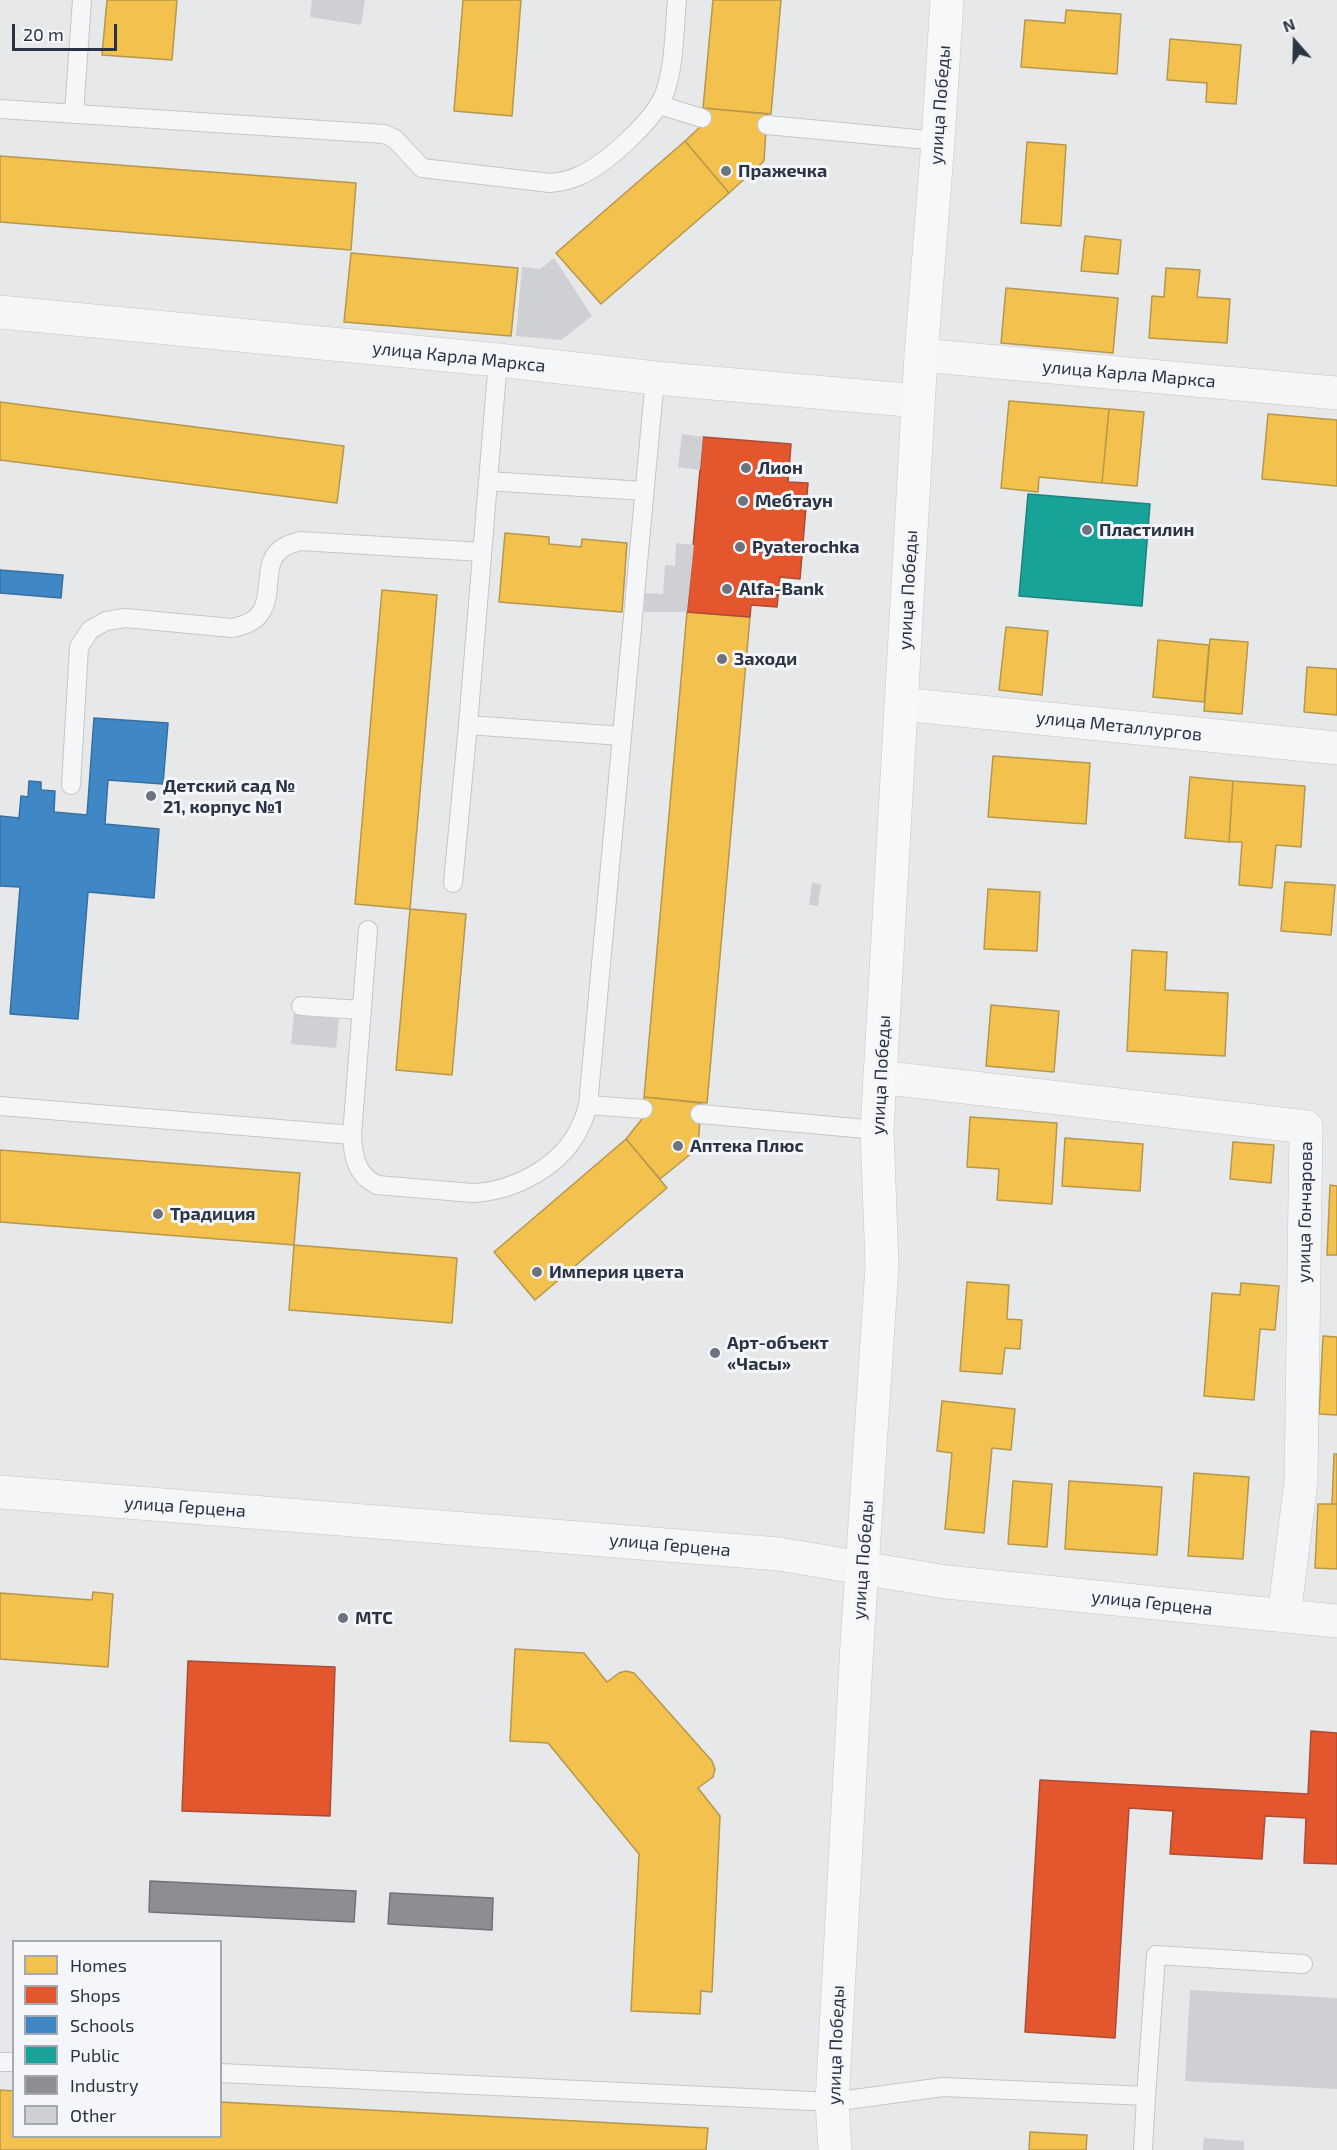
<!DOCTYPE html>
<meta charset="utf-8">
<style>
body{margin:0}
#map{position:relative;width:1337px;height:2150px;overflow:hidden;background:#e6e8ea;font-family:"Exo 2",sans-serif}
canvas{display:block}
.legend{position:absolute;left:12px;top:1940px;width:210px;height:198px;box-sizing:border-box;background:#f4f6f9;border:2px solid #a4a8b1;margin:0;padding:8px 10px;list-style:none;font-size:18px;color:#2b3445}
.legend li{display:flex;align-items:center;gap:12px;height:30px}
.legend b{width:30px;border:2px solid #a4a8b1}
.north{position:absolute;left:1265px;top:12px;width:60px;height:60px;-webkit-text-stroke:4px #f4f6f9;paint-order:stroke;rotate:340deg;font-size:16px;font-weight:700;line-height:24px;text-align:center;color:#2b3445}
.north::after{content:'';display:block;margin:auto;width:21px;height:27px;background:#2b3445;clip-path:polygon(50% 0,100% 100%,50% 72%,0 100%)}
.scale{position:absolute;left:12px;top:24px;width:105px;height:27px;box-sizing:border-box;border:3px solid #2b3445;border-top:0;padding-left:8px;font-size:18px;line-height:21px;white-space:nowrap;color:#2b3445;-webkit-text-stroke:4px #f4f6f9;paint-order:stroke}
</style>
<div id="map">
<canvas width="1337" height="2150"></canvas>
<ul class="legend">
<li><b style="height:16px;background:#f2c14e"></b>Homes</li>
<li><b style="height:16px;background:#e4572e"></b>Shops</li>
<li><b style="height:16px;background:#3f88c5"></b>Schools</li>
<li><b style="height:16px;background:#17a398"></b>Public</li>
<li><b style="height:16px;background:#8d8d92"></b>Industry</li>
<li><b style="height:16px;background:#ced0d3"></b>Other</li>
</ul>
<div class="north">N</div>
<div class="scale">20 m</div>
</div>
<script>
const context = document.querySelector('canvas').getContext('2d');
context.lineJoin = 'round';
function fillPath(path, color) { context.fillStyle = color; context.fill(path, 'evenodd'); }
function strokePath(path, color, width, dash) { context.strokeStyle = color; context.lineWidth = width; context.lineCap = dash ? 'butt' : 'round'; context.setLineDash(dash || []); context.stroke(path); }
function write(font, color, halo, rows, align = 'center') {
  context.font = font + ' "Exo 2",sans-serif'; context.lineWidth = 6; context.setLineDash([]); context.textBaseline = 'middle'; context.strokeStyle = halo; context.fillStyle = color; for (const [text, x, y, turn = 0] of rows) {
    context.save(); context.translate(x, y); context.rotate((+turn || 0) * Math.PI / 180); context.textAlign = isNaN(turn) ? turn : align; if (halo) context.strokeText(text, 0, 0); context.fillText(text, 0, 0); context.restore();
  }
}
const homes = new Path2D(`
 M107,0H177L172,60L102,55Z
 M463,0H521L512,116L454,111Z
 M713,0H781L771,114L703,108Z
 M1066,10L1121,14L1117,74L1021,67L1025,20L1065,23Z
 M1170,39L1241,45L1236,104L1206,102L1207,83L1167,80Z
 M703,108L767,114L764,161L729,193L685,141L700,127Z
 M685,141L729,193L601,304L556,253Z
 M1027,142L1066,145L1061,226L1021,223Z
 M0,156L356,183L351,250L0,222Z
 M1085,236L1121,240L1118,274L1081,271Z
 M351,253L518,268L511,336L344,322Z
 M1166,268L1200,270L1197,297L1230,299L1227,343L1149,338L1152,296L1164,297Z
 M1006,288L1118,298L1113,353L1001,343Z
 M1009,401L1109,409L1102,483L1039,477L1038,492L1001,488Z
 M0,402L344,446L337,503L0,460Z
 M1109,409L1144,412L1137,486L1102,483Z
 M1268,414L1337,420V486L1262,479Z
 M505,533L549,537V544L581,547L582,539L627,543L622,612L499,602Z
 M382,590L437,595L410,909L355,904Z
 M687,612L750,617L707,1103L644,1097Z
 M1006,627L1048,631L1042,695L999,690Z
 M1210,639L1248,642L1242,714L1204,711Z
 M1158,640L1209,645L1204,702L1153,697Z
 M1307,667L1337,669V715L1304,712Z
 M993,756L1090,763L1086,824L988,817Z
 M1190,777L1233,781L1229,842L1185,838Z
 M1233,781L1305,786L1301,847L1276,845L1272,888L1239,885L1242,842H1229Z
 M1285,882L1335,885L1331,935L1281,931Z
 M988,889L1040,892L1037,951L984,949Z
 M410,909L466,914L452,1075L396,1070Z
 M1132,950L1167,952L1165,990L1228,993L1225,1056L1127,1051Z
 M991,1005L1059,1011L1054,1072L986,1066Z
 M644,1097L701,1103L698,1148L660,1179L626,1139L642,1119Z
 M970,1117L1057,1123L1052,1204L997,1200L999,1169L967,1167Z
 M1065,1138L1143,1144L1140,1191L1062,1186Z
 M626,1139L667,1188L535,1300L494,1252Z
 M1233,1142L1274,1145L1271,1183L1230,1179Z
 M0,1150L300,1173L294,1245L0,1222Z
 M1330,1185L1337,1186V1255H1327Z
 M294,1245L457,1258L452,1323L289,1310Z
 M967,1282L1009,1285L1007,1319L1022,1320L1020,1349L1005,1348L1002,1374L960,1371Z
 M1241,1283L1279,1286L1275,1330L1260,1329L1254,1400L1204,1396L1212,1293L1240,1295Z
 M1323,1336L1337,1337V1415L1319,1414Z
 M942,1401L1015,1409L1011,1450L992,1448L984,1533L945,1529L952,1453L937,1451Z
 M1334,1454H1337V1504H1332Z
 M1194,1473L1249,1477L1243,1559L1188,1556Z
 M1013,1481L1052,1484L1047,1547L1008,1544Z
 M1069,1481L1162,1487L1157,1555L1065,1549Z
 M1318,1504H1337V1569L1315,1568Z
 M93,1592L113,1594L108,1667L0,1659V1593L92,1600Z
 M515,1649L584,1653L607,1682L619,1673L626,1671L634,1673L712,1761L715,1769L713,1777L698,1788L720,1816L712,1992L701,1991L700,2014L631,2011L639,1854L548,1743L510,1741Z
 M0,2090L14,2091V2136H220V2102L708,2128L706,2150H0Z
 M1030,2132L1087,2135L1086,2150H1029Z`);
fillPath(homes, '#f2c14e');
strokePath(homes, '#b6974b', 1.5);
const shops = new Path2D(`
 M703,437L791,444L788,482L808,483L800,579L780,577L777,607L751,605L750,617L687,612Z
 M188,1661L335,1667L330,1816L182,1811Z
 M1311,1731L1337,1733V1864L1304,1863L1306,1818L1265,1816L1262,1859L1170,1854L1173,1811L1129,1808L1115,2038L1025,2032L1040,1780L1308,1794Z`);
fillPath(shops, '#e4572e');
strokePath(shops, '#ac4c35', 1.5);
const schools = new Path2D(`
 M0,570L63,575L61,598L0,593Z
 M94,718L168,723L163,784L108,780L105,824L159,829L154,898L88,892L78,1019L10,1014L20,887L0,886V816L19,818L21,796L28,797L29,781L41,782V790L55,791L54,812L87,815Z`);
fillPath(schools, '#3f88c5');
strokePath(schools, '#396f9f', 1.5);
const public = new Path2D(`
 M1028,494L1150,504L1142,606L1019,596Z`);
fillPath(public, '#17a398');
strokePath(public, '#1d827f', 1.5);
const industry = new Path2D(`
 M150,1881L356,1891L354,1922L149,1912Z
 M390,1893L493,1898L492,1930L388,1924Z`);
fillPath(industry, '#8d8d92');
strokePath(industry, '#70727b', 1.5);
fillPath(new Path2D(`
 M312,0H365L361,25L310,17Z
 M554,258L592,316L561,340L516,336L522,267L540,269Z
 M682,434L703,437L700,470L678,467Z
 M676,543L694,545L687,612H644L645,593L663,594L665,565L675,566Z
 M812,883L821,884L818,906L809,905Z
 M294,1014L339,1019L336,1048L291,1044Z
 M1190,1990L1337,1998V2089L1185,2081Z
 M1204,2138L1244,2141V2150H1203Z`), '#ced0d3');
const lane = new Path2D(`
 M659,105L702,118
 M0,109L384,134L395,139L422,168L550,183C561,182 571,180 581,175C607,163 656,119 665,92C675,63 674,30 677,0
 M74,114L82,0
 M767,125L938,141
 M488,481L644,491
 M468,725L622,736
 M71,785L79,647L90,630L106,621L125,618L232,628C291,618 250,564 286,546C290,544 295,543 300,541L482,552
 M453,883L468,725L498,360
 M368,930L352,1135C353,1156 356,1175 377,1185L473,1193C515,1191 562,1166 580,1127C584,1120 586,1112 588,1105L655,378
 M301,1006L361,1010
 M588,1105L643,1109
 M0,1106L352,1135
 M700,1114L877,1130
 M0,2062H14
 M220,2073L832,2102L943,2087L1146,2096L1143,2150
 M1146,2096L1156,1955L1303,1964`);
const street = new Path2D(`
 M0,312L498,360L655,378L918,401
 M921,355L1337,393
 M901,704L1337,748
 M880,1077L1306,1127L1301,1482L1284,1616
 M0,1492L779,1554L946,1582L1337,1621`);
const secondary = new Path2D(`
 M835,2150L832,2102L857,1644L882,1266L877,1130L921,355L938,141L947,0`);
strokePath(lane, '#c4c6c8', 20);
strokePath(street, '#c4c6c8', 34);
strokePath(secondary, '#c4c6c8', 34);
strokePath(lane, '#f5f6f7', 18);
strokePath(street, '#f5f6f7', 33);
strokePath(secondary, '#f8f8f8', 33);
for (const [x, y, r, color] of [
 [726,171,6,"#6c737f"],
 [746,468,6,"#6c737f"],
 [743,501,6,"#6c737f"],
 [1087,530,6,"#6c737f"],
 [740,547,6,"#6c737f"],
 [727,589,6,"#6c737f"],
 [722,659,6,"#6c737f"],
 [151,796,6,"#6c737f"],
 [678,1146,6,"#6c737f"],
 [158,1214,6,"#6c737f"],
 [537,1272,6,"#6c737f"],
 [715,1353,6,"#6c737f"],
 [343,1618,6,"#6c737f"]
]) { const dot = new Path2D(); dot.arc(x, y, r, 0, 2 * Math.PI); context.fillStyle = color; context.fill(dot); strokePath(dot, '#f4f6f9', 2); }
write('18px', '#2b3445', '#f4f6f9', [
 ["улица Победы",940,105,-86],
 ["улица Карла Маркса",459,357,6],
 ["улица Карла Маркса",1129,374,5],
 ["улица Победы",908,590,-87],
 ["улица Металлургов",1119,726,6],
 ["улица Победы",881,1075,-87],
 ["улица Гончарова",1305,1212,-89],
 ["улица Герцена",185,1507,4],
 ["улица Герцена",670,1545,5],
 ["улица Победы",863,1560,-86],
 ["улица Герцена",1152,1603,6],
 ["улица Победы",836,2045,-88]
]);
write('bold 18px', '#2b3445', '#f4f6f9', [
 ["Пражечка",738,171],
 ["Лион",758,468],
 ["Мебтаун",755,501],
 ["Пластилин",1099,530],
 ["Pyaterochka",752,547],
 ["Alfa-Bank",739,589],
 ["Заходи",734,659],
 ["Детский сад №",163,786],
 ["21, корпус №1",163,807],
 ["Аптека Плюс",690,1146],
 ["Традиция",170,1214],
 ["Империя цвета",549,1272],
 ["Арт-объект",727,1343],
 ["«Часы»",727,1364],
 ["МТС",355,1618]
], 'left');
</script>
